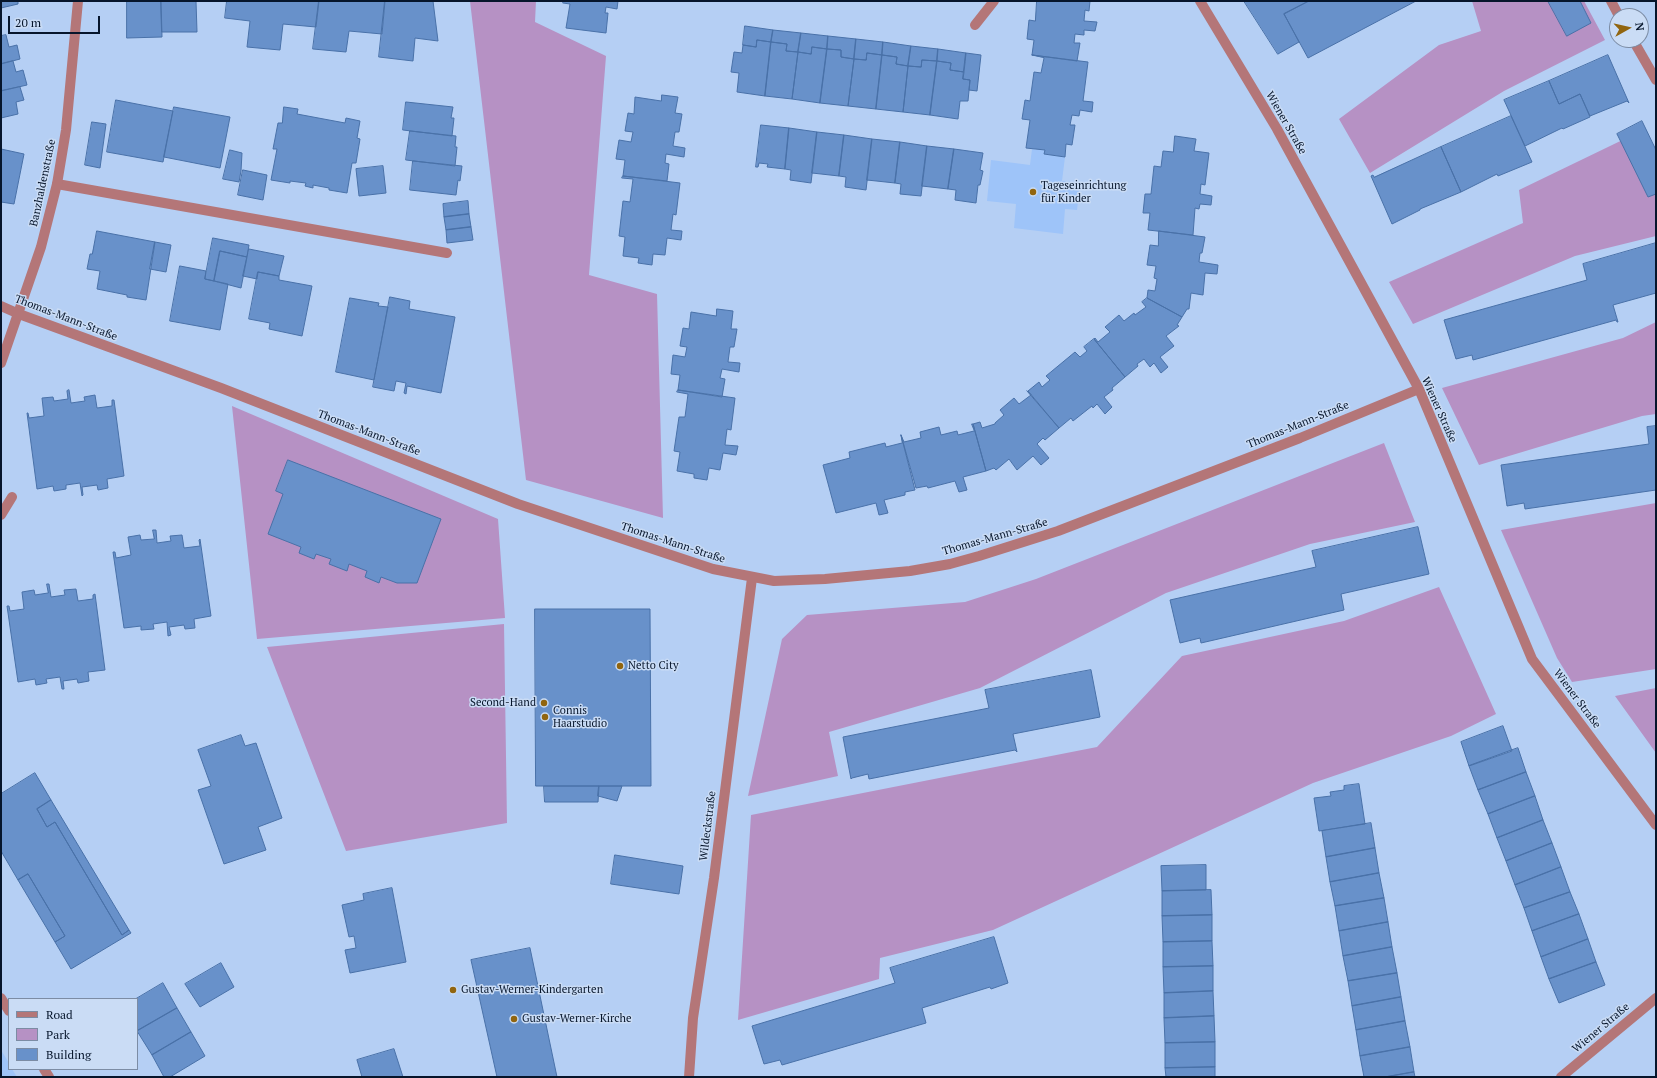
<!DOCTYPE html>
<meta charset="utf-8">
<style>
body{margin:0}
#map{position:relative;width:1657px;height:1078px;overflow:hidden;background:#b5cff4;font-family:"PT Serif",serif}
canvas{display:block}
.frame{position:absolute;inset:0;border:2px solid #06152b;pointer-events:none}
.legend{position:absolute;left:8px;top:998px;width:130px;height:72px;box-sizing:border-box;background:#cadcf5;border:1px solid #7c8ca4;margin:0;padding:5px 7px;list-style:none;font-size:12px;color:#06152b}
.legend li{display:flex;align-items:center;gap:8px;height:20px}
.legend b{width:20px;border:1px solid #7c8ca4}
.north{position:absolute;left:1609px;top:8px;width:40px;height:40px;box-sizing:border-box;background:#cadcf5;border:1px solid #7c8ca4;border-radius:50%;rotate:82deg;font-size:11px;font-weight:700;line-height:16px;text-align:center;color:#06152b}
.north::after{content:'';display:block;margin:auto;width:14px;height:18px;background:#91650f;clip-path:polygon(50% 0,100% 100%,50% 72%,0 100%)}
.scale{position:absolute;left:8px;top:16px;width:92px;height:18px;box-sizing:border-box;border:2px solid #06152b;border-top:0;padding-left:5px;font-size:12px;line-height:14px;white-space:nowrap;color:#06152b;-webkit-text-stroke:3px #cadcf5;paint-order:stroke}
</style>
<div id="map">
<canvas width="1657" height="1078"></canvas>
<div class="frame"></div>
<ul class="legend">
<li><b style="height:5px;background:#b47678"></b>Road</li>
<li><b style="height:11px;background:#b691c4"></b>Park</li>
<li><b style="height:11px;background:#6891ca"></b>Building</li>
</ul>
<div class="north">N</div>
<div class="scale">20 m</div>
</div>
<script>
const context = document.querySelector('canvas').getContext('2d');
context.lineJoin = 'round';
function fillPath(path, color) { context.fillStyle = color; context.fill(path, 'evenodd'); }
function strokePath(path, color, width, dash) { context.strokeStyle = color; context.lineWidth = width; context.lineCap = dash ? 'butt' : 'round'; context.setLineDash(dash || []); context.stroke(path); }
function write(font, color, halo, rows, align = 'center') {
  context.font = font + ' "PT Serif",serif'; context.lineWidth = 3; context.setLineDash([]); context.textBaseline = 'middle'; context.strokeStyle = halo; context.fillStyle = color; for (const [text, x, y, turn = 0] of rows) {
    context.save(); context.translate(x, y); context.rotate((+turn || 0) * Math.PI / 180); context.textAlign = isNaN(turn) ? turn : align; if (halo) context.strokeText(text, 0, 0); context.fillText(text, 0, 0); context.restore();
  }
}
fillPath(new Path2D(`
 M1032,149L1045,150L1044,154L1065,157L1062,181L1080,183L1077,210L1065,209L1063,234L1014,228L1016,204L987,201L991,160L1030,165Z
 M1,1050L9,1063V1069H12L17,1077H1Z`), '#9ec4f9');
fillPath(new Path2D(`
 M470,1H536L535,22L606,56L589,275L657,294L663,518L526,480Z
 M1472,1H1584L1605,40L1504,91L1370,173L1339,119L1439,45L1481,31Z
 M1639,132L1656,175V236L1575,256L1413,324L1389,282L1523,223L1519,190Z
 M1656,322V414L1642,416L1479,465L1442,388L1623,338Z
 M232,406L498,519L505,618L257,639Z
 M1384,443L1415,522L1310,544L1166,593L980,688L829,732L838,776L748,796L782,639L807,615L965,602L1036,579Z
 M1656,503V669L1572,682L1557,658L1501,530Z
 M1439,587L1496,714L1451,736L1313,783L993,930L880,958L879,979L738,1020L751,815L1097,747L1182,656L1344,621Z
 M504,624L507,823L346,851L267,647Z
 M1656,688V753L1615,696Z`), '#b691c4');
const building = new Path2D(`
 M1,1H18V4L1,8Z
 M127,1H161L162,37L127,38Z
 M161,1H196L197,32H162Z
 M227,1H319L316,27L283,24L280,50L247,47L250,21L225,18Z
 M319,1H385L382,34L349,31L346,52L313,49Z
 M385,1H433L438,41L415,38L413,61L379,57Z
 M564,1H618L617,9L606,7L605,13H608L606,33L566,28L570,4L563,3Z
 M1037,1H1090L1089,11L1085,10L1084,21L1097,22L1095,31L1084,30V35L1075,34L1074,43H1080L1077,61L1032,55L1034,40L1027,39L1029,20L1035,21Z
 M1244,1H1309L1284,14L1299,42L1278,54Z
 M1309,1H1416L1308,58L1284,14Z
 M1548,1H1580L1591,23L1567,36Z
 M745,26L773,30L771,42L757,40L756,47L743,45Z
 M773,30L801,33L798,52L786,51L787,44L771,42Z
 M801,33L828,36L827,49L812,47L811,54L798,52Z
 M6,35L9,47L17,45L20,59L1,64V36Z
 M828,36L856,39L854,59L841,57V50L827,49Z
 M856,39L883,42L882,55L867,53L866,60L854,59Z
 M757,40L771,42L765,96L737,92L739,73L731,72L734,52L742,53L743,45L756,47Z
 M771,42L787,44L786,51L798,52L792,99L765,96Z
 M883,42L911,46L908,66L896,64L897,57L882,55Z
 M911,46L938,49L937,61L922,60L921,67L908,66Z
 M812,47L827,49L820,103L792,99L798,52L811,54Z
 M827,49L841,50V57L854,59L848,106L820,103Z
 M938,49L966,53L964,72L950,70L951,63L937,61Z
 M867,53L882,55L876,109L848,106L854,59L866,60Z
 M966,53L981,55L977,91L969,90L970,80L963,79Z
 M882,55L897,57L896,64L908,66L903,112L876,109Z
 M1032,55L1088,62L1083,101L1093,102L1092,112L1080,110L1079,116L1072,115L1070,125H1075L1072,145L1066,144L1065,157L1044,154L1045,150L1026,148L1030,120L1022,119L1025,100L1030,101L1034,72L1041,73L1044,58Z
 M1608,55L1629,103L1627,101L1590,116L1580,94L1559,104L1549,81Z
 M922,60L937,61L930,115L903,112L908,66L921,67Z
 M13,61L16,72L23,70L27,85L1,91V64Z
 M937,61L951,63L950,70L964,72L963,79L970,80L968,101H960L958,119L930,115Z
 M1549,81L1559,104L1580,94L1590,117L1563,129L1562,128L1525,146L1504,100Z
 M20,87L24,100L16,102L18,114L1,118V91Z
 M662,95L678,97L675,113L682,114L679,132H675L673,146L685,148L684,157L666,154L665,163L669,164L667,181L623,176L625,160L616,159L619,140L631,142L633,132L625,131L628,113L634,114L635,97L661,101Z
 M116,100L173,111L163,162L107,152Z
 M406,102L453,107L451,118H454L452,136L403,130Z
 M174,107L230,117L220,168L164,157Z
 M284,107L298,109L297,114L345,123L346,118L360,121L357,138L360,139L356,163H352L347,193L329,190V188L313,185V188L305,186L306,183L290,181V183L271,180L277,149H273L278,123H282Z
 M1511,116L1532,162L1498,176L1497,174L1461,192L1441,147Z
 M1642,121L1656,150V194L1648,197L1617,134Z
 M92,122L106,124L100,168L85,165Z
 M761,125L789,128L785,169L767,167L768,164L759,163L758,167H756Z
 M789,128L817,132L811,183L790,180L791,170L785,169Z
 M410,131L456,136L455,147H457L455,166L406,160Z
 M817,132L844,135L839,176L812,173Z
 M844,135L872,139L866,190L845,187L846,177L839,176Z
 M1175,136L1196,139L1194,151L1209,153L1205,185L1201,184L1200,194L1212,196L1211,205L1200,204L1199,209L1195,208L1193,235L1148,230L1150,213H1143L1145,194H1151L1154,166L1161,167L1163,151L1173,152Z
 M872,139L900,142L895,183L867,180Z
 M900,142L927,146L921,196L900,194L901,184L895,183Z
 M927,146L954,149L948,189L922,186Z
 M1441,147L1461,192L1420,209V210L1392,224L1371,176L1373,175L1374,177Z
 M1,149L24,154L14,204L1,202Z
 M954,149L983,153L980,170L983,171L980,185H978L976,203L955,200L956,190L948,189Z
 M230,150L242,153L241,171L239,182L223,179Z
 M413,161L462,166L460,181L458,180L456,195L410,190Z
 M383,166L386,193L359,196L356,169Z
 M243,170L267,175L263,200L238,195Z
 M623,176L680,183L676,215L673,214L671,230L682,231L681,240L667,238L665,255L653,254L652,265L638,263L639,258L623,256L625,237L619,236L623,201L630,202L633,179L622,178Z
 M468,201L469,214L444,217L443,204Z
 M469,214L471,227L446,230L444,217Z
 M471,227L473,240L447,243L446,230Z
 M97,231L155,242L146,300L127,297V295L97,289L100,271L87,269L90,254H92Z
 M1159,231L1205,237L1202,253H1200L1199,262L1218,265L1217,274L1205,273L1203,295L1191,293L1189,309H1187L1182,317L1147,298L1148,290L1155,291L1157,279L1154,278L1156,266L1147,265L1150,245L1158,246Z
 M213,238L249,245L247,257L220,251L214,281L205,279Z
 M155,242L171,245L166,272L150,269Z
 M1656,243V293L1613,305L1618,322H1617L1616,320L1473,360L1472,355L1456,359L1444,320L1587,280L1583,264Z
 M249,249L284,256L279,276L258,272L257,279L243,276Z
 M220,251L247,257L241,288L214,281Z
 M180,266L206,271L205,279L228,284L220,330L170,321Z
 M258,272L279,276V280L312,286L302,336L269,329L270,323L249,319Z
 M390,297L410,301L409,309L455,317L441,393L407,386L406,394L404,393L406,383L396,381L394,391L373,387Z
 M350,298L379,303L378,306L388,307L374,380L336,372Z
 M1147,298L1182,317L1177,325L1179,326L1166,336L1174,346L1160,357L1168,367L1161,373L1154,363L1150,367L1144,359L1137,364L1138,366L1125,377L1094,339L1095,338L1098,342L1110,332L1105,327L1119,315L1124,321L1134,313L1135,315L1146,307L1142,302Z
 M717,309L733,311L731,329H737L734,347H730L728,362L740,363L739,372L722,369L720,378L725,379L722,397L678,390L680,375L671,374L673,355L685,357L687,347L680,346L683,328L689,329L691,312L716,316Z
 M1094,339L1125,377L1112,388L1113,390L1104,397L1112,407L1105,414L1097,404L1093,408L1092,406L1073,421L1071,418L1059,428L1028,391L1039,382L1042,387L1050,380L1046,376L1075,352L1080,357L1087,351L1084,347Z
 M69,390L71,403L85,401L84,397L95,395L97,408L112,406V400H114L124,476L107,479L108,488L98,490L97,485L82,487L83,495L82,496L80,483L66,485V489L54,491L53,486L37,489L27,413H28L29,418L44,416L42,398L53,397L54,401L68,399L67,391Z
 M678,390L735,398L731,430L727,429L725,445L738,446L736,455L723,453L720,470L709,468L707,480L694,478V474L677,471L680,452L674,451L679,417H685L688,394L677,392Z
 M1027,391L1059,428L1045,440L1043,438L1037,444L1049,458L1041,465L1033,456L1017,470L1009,459L996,470L994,468L986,471L973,424L980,422L982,428L995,424V423L1004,415L1000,410L1014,398L1019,404L1031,395Z
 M972,424H973L986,471L963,477L967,490L959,492L955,481L928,488L927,486L916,488L901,435L904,442L921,438L920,432L939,427L941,435L957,431L958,435L974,431Z
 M1656,426V490L1525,509L1524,503L1507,506L1501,465L1649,444L1647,427Z
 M901,435L915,490L905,492V495L884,500L888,513L879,515L876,503L836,513L823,465L850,458L849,452L885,443L886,447L902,443Z
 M288,460L441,519L417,583H397L381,577L379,583L365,577L367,571L349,564L347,571L329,564L331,559L316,554L314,559L299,553L301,547L268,534L283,494L276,491Z
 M1418,527L1429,574L1341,594L1344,610L1201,643L1200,638L1180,643L1170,600L1316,567L1312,551Z
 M153,530H156L157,543L171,541L170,536L182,535L184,548L200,546L199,540L200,539L211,616L194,619L195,628L185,629L184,625L169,627L171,635L168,636L167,622L153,624L154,629L141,630V626L124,628L113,552H115L116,558L131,555L128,537L140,535L141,540L154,539Z
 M47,584H49L51,597L65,595L64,590L76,589L78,601L93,599V595L95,594L105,670L88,672L89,681L78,683L77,679L63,681L64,689H62L60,677L46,679L47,683L36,685L35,679L18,682L7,606H9L10,611L24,609L22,592L34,590L35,595L48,593Z
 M535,609H650L651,786H536Z
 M1091,670L1100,717L1013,734L1017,752L1015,750L869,779L868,774L852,778L851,779L843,737L989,708L985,690Z
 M1503,726L1512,751L1469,766L1461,742Z
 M241,735L245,746L256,743L282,818L258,827L266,850L224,864L198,790L211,786L198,750Z
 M1518,748L1526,772L1478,790L1469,766Z
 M1526,772L1535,796L1488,814L1478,790Z
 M35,773L51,800L37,809L47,827L55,822L122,935L129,930L131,933L71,969L55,942L65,936L28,874L18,880L1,851V794Z
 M1359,784L1365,824L1319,831L1314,798L1331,796L1330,792L1344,790V786Z
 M544,786H599L598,802H545Z
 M599,786H622L617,801L598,796Z
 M1535,796L1543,820L1497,838L1488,814Z
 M51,800L129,930L122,935L55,822L47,827L37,809Z
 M1543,820L1552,843L1506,861L1497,838Z
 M1371,823L1375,848L1326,857L1322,831Z
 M1552,843L1561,867L1515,885L1506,861Z
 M1375,848L1379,873L1330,882L1326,857Z
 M615,855L683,866L679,894L611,884Z
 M1206,865V890L1162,891L1161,866Z
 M1561,867L1570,892L1524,908L1515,885Z
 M1379,873L1384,898L1335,906L1330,882Z
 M28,874L65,936L55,942L18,880Z
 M392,888L406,962L350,973L345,950L356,948L354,936L349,937L342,905L364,900L363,894Z
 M1211,890L1212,915L1162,916V891Z
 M1570,892L1579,914L1532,931L1524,908Z
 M1384,898L1388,922L1339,931L1335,906Z
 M1579,914L1588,939L1541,957L1532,931Z
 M1212,915V941L1163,942L1162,916Z
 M1388,922L1392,947L1343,956L1339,931Z
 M994,937L1008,983L991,989L990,987L922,1008L926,1023L782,1065L780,1060L764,1064L752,1026L895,983L890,968Z
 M1588,939L1596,962L1549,979L1541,957Z
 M1212,941L1213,966L1163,967V942Z
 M1392,947L1397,973L1348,981L1343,956Z
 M530,948L557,1077H497L471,960Z
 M1596,962L1605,985L1559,1003L1549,979Z
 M221,963L234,987L200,1007L185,984Z
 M1213,966V991L1164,993L1163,967Z
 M1397,973L1401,997L1352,1006L1348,981Z
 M163,983L177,1008L137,1031L136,999Z
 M1213,991L1214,1016L1164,1018V993Z
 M1401,997L1405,1021L1356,1030L1352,1006Z
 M177,1008L191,1032L152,1055L137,1031Z
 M1214,1016L1215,1042L1165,1043L1164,1018Z
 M1405,1021L1410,1047L1360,1056L1356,1030Z
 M191,1032L205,1056L170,1077H164L152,1055Z
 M1215,1042V1067L1165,1068V1043Z
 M1410,1047L1414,1072L1385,1077H1364L1360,1056Z
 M394,1049L403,1077H362L357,1060Z
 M1215,1067V1077H1166L1165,1068Z
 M1414,1072L1415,1077H1385Z`);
fillPath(building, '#6891ca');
strokePath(building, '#4971a8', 1);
strokePath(new Path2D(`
 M975,25L994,1
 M57,184L447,253
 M1,515L12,497`), '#b47678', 10);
strokePath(new Path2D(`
 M1200,1L1277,129L1419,389L1532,659L1656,825
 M1611,1L1619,16
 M1633,40L1656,80
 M1,306L19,314L221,388L518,504L713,569L774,581L825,579L910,571L950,564L979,556L1058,531L1300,438L1419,389
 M1,363L41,247L57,184L66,130L78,1
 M1,998L9,1011
 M44,1069L49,1077
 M689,1077L693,1018L714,878L752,578
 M1561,1077L1656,998`), '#b47678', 10);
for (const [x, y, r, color] of [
 [1033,192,4,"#91650f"],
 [620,666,4,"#91650f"],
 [544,703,4,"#91650f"],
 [545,717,4,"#91650f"],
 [453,990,4,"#91650f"],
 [514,1019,4,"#91650f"]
]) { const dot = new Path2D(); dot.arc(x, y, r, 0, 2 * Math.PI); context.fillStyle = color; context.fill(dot); strokePath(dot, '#cadcf5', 1.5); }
write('11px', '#06152b', '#cadcf5', [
 ["Wiener Straße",1286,123,60],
 ["Banzhaldenstraße",43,183,-78],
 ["Thomas-Mann-Straße",66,318,21],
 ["Wiener Straße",1439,410,66],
 ["Thomas-Mann-Straße",1298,425,-22],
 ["Thomas-Mann-Straße",369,433,21],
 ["Thomas-Mann-Straße",995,537,-16],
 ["Thomas-Mann-Straße",673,543,18],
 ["Wiener Straße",1577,699,53],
 ["Wildeckstraße",708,826,-83],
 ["Wiener Straße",1601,1028,-40]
]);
write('11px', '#06152b', '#cadcf5', [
 ["Tageseinrichtung",1041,186],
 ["für Kinder",1041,199],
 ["Netto City",628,666],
 ["Second-Hand",536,703,"right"],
 ["Connis",553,711],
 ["Haarstudio",553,724],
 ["Gustav-Werner-Kindergarten",461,990],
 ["Gustav-Werner-Kirche",522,1019]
], 'left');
</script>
